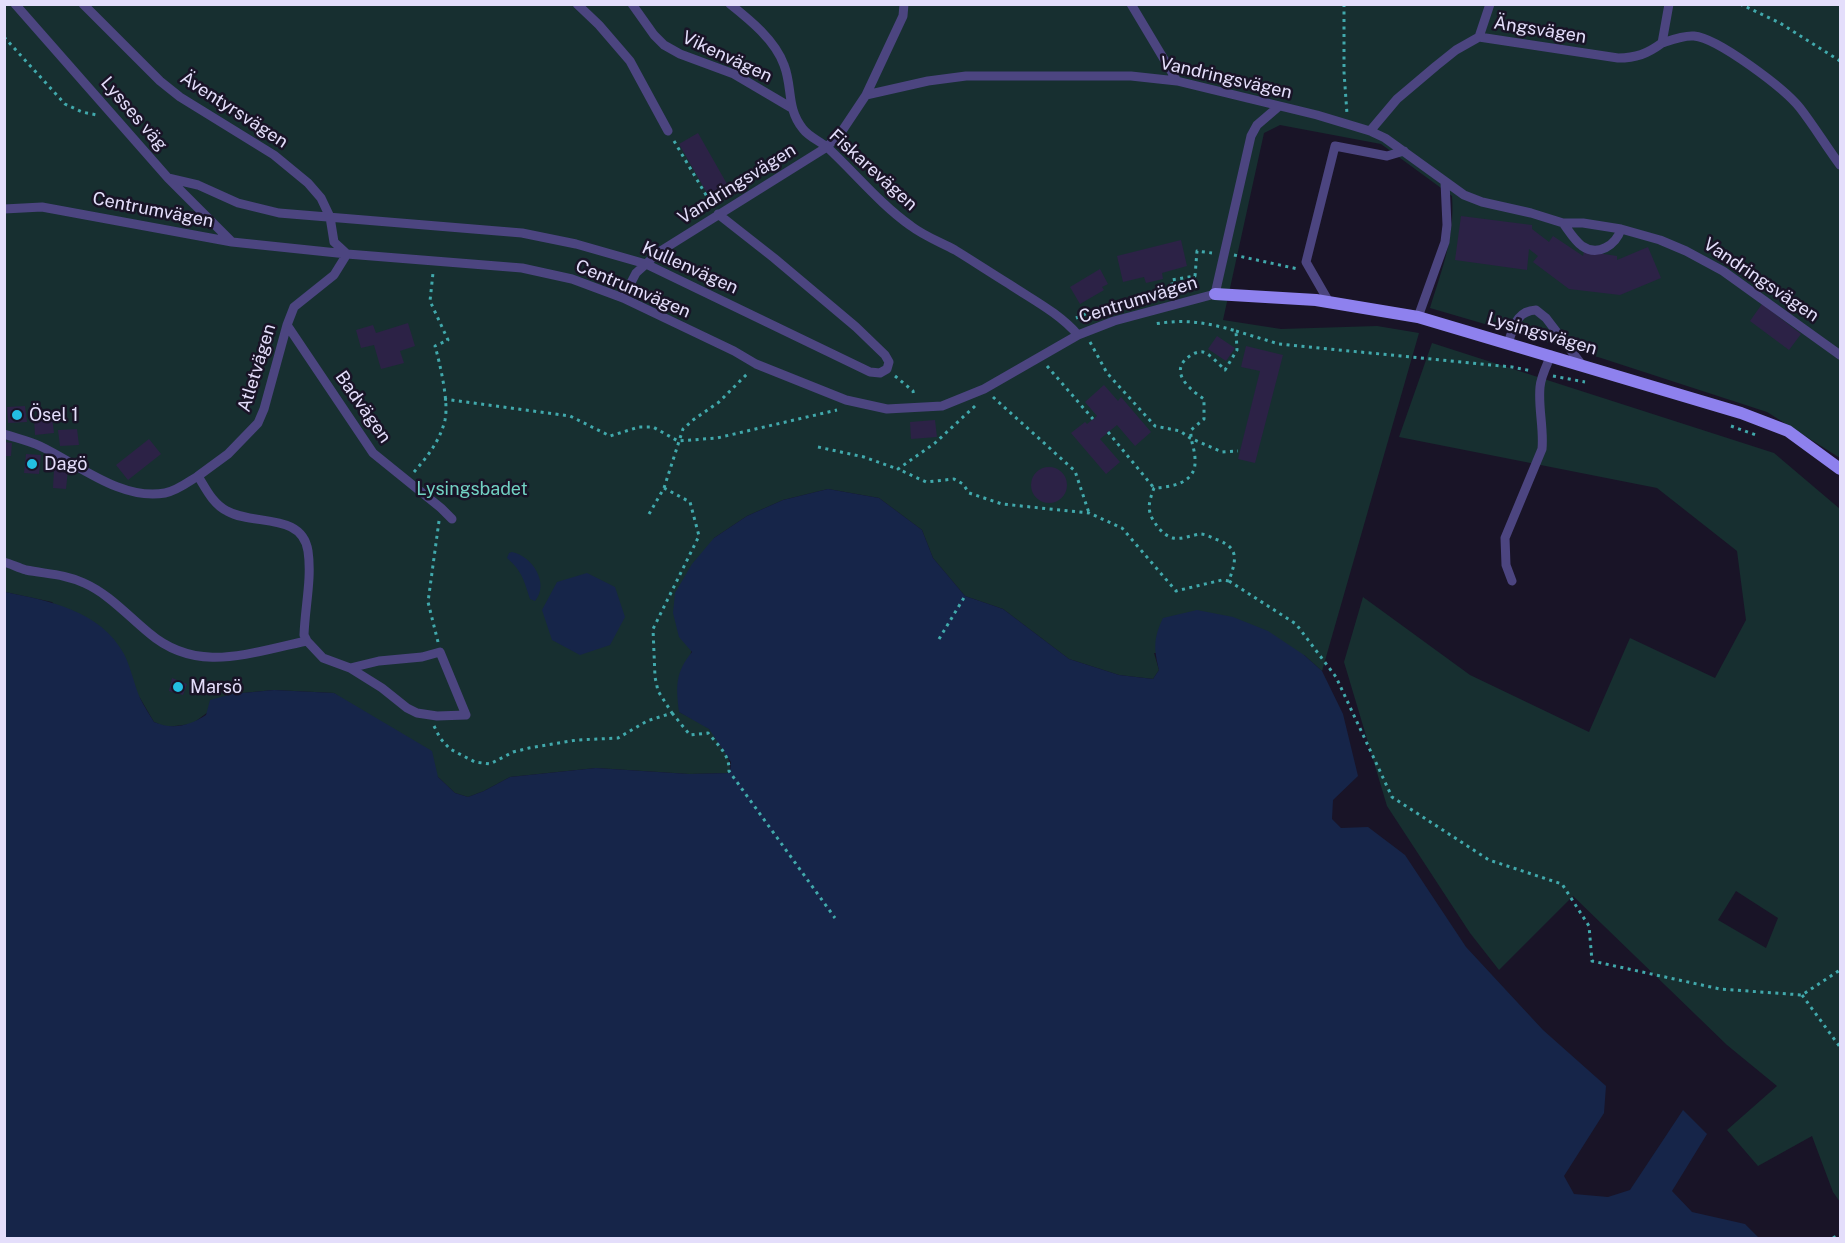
<!DOCTYPE html>
<meta charset="utf-8">
<style>
body{margin:0}
#map{position:relative;width:1845px;height:1243px;overflow:hidden;background:#191427;font-family:"Public Sans",sans-serif}
canvas{display:block}
.frame{position:absolute;inset:0;border:6px solid #e4defb;pointer-events:none}
</style>
<div id="map">
<canvas width="1845" height="1243"></canvas>
<div class="frame"></div>
</div>
<script>
const context = document.querySelector('canvas').getContext('2d');
context.lineJoin = 'round';
function fillPath(path, color) { context.fillStyle = color; context.fill(path, 'evenodd'); }
function strokePath(path, color, width, dash) { context.strokeStyle = color; context.lineWidth = width; context.lineCap = dash ? 'butt' : 'round'; context.setLineDash(dash || []); context.stroke(path); }
function write(font, color, halo, rows, align = 'center') {
  context.font = font + ' "Public Sans",sans-serif'; context.lineWidth = 5; context.setLineDash([]); context.textBaseline = 'middle'; context.strokeStyle = halo; context.fillStyle = color; for (const [text, x, y, turn = 0] of rows) {
    context.save(); context.translate(x, y); context.rotate((+turn || 0) * Math.PI / 180); context.textAlign = isNaN(turn) ? turn : align; if (halo) context.strokeText(text, 0, 0); context.fillText(text, 0, 0); context.restore();
  }
}
fillPath(new Path2D(`
 M5,5H1840V458L1767,412L1601,358L1430,308C1442,269 1455,237 1452,196L1381,144L1280,125L1264,133L1223,320L1281,329L1377,326L1419,333L1322,671L1304,655L1154,653L1159,670L1153,679L1119,675L1069,659L1003,609L965,596L933,558L922,530L879,498L828,489L783,500L747,516L714,538L679,712C688,717 700,721 708,728C720,738 732,758 730,773L689,774L596,768L510,777L484,791L468,797L455,793L438,777L334,693L274,690L232,694L192,724L166,727L154,722L140,698L52,602L5,592Z
 M1432,343L1774,453L1840,509V1202L1833,1192L1812,1136L1758,1166L1727,1130L1777,1086L1727,1045L1573,896L1499,970L1470,933L1387,806L1344,662L1363,597L1470,675L1589,732L1630,638L1715,678L1746,620L1737,551L1657,488L1399,437ZM1736,891L1778,918L1766,948L1718,920Z`), '#172f30');
fillPath(new Path2D(`
 M828,489L879,498L922,530L933,558L965,596L1003,609L1069,659L1119,675L1153,679L1159,670C1154,649 1153,639 1163,618L1197,610L1233,617L1268,631L1304,655L1322,671L1343,714L1358,776L1333,800L1332,819L1341,828L1368,827L1405,855L1466,947L1543,1030L1606,1086L1604,1113L1564,1176L1574,1194L1608,1197L1630,1190L1683,1110L1707,1134L1672,1191L1692,1212L1745,1224L1759,1238H5V592C49,601 100,610 124,654C131,668 134,684 140,698C144,706 149,714 154,722C172,730 189,726 206,715L210,700L232,694L274,690L334,693L432,751L438,777L455,793L468,797L484,791L510,777L596,768L689,774L730,773L731,762L709,729L679,712C676,686 675,673 692,652L679,637L673,613L675,593L692,564L714,538L747,516L783,500Z
 M512,552C532,556 550,583 535,601L530,599C524,580 522,571 507,558L509,553Z
 M587,573L615,587L625,617L610,645L580,655L552,640L542,610L557,582Z`), '#162549');
fillPath(new Path2D(`
 M698,133L727,184L708,195L679,144Z
 M1461,216L1532,225V229L1549,242L1553,236L1583,256L1584,251L1617,256V260L1648,247L1661,278L1620,295L1569,289L1533,262L1538,256L1529,249L1527,270L1455,260Z
 M1181,240L1187,266L1162,273L1163,279L1146,283L1144,277L1123,282L1117,256Z
 M1100,269L1108,284L1102,287L1104,290L1080,304L1070,287Z
 M1762,304L1801,334L1789,350L1750,321Z
 M408,323L415,346L400,351L404,363L381,369L374,345L361,348L356,330L373,325L376,333Z
 M1217,336L1235,348L1226,361L1208,349Z
 M1246,346L1283,355L1255,463L1238,459L1260,371L1241,367Z
 M1104,385L1118,401L1121,397L1151,432L1135,446L1117,425L1100,439L1120,462L1106,474L1071,433L1085,422L1087,424L1097,416L1085,402Z
 M25,406L27,422L8,423L7,407Z
 M52,417L54,433L35,435L34,419Z
 M935,420L937,437L911,439L910,422Z
 M77,429L79,445L60,446L58,430Z
 M149,439L161,454L128,480L116,465Z
 M4,442L12,443L11,456H4Z
 M26,454L41,455L39,474L24,473Z
 M1031 485a18 18 0 1 1 36 0a18 18 0 1 1-36 0Z
 M54,469L68,470L66,489L53,488Z
 M172,678L187,684L183,695L169,691Z`), '#2c2246');
strokePath(new Path2D(`
 M1344,4V72L1347,114
 M1740,4L1780,23L1840,61
 M4,37L65,104L82,112L97,115
 M674,141L712,205
 M1234,255L1298,269
 M1076,318L1102,307L1173,289L1171,280L1195,276L1197,251L1212,253
 M1236,331L1279,344L1512,367L1532,371
 M1090,342L1107,373L1155,426L1180,431L1190,438L1222,452L1238,451
 M1047,366L1093,419
 M895,376L913,391L914,397
 M1553,376L1585,382
 M993,397L1075,471L1089,513
 M444,399L570,416L610,436L639,427H653L678,441L717,438L837,410
 M975,406L935,443L898,469L926,482L954,479L963,484L969,493L1002,504L1089,513L1122,528L1176,591L1222,580L1229,581C1235,562 1241,549 1218,540C1212,538 1206,534 1200,534C1192,535 1181,540 1173,538C1165,536 1159,529 1155,523C1146,510 1149,502 1154,488C1172,487 1197,483 1195,459C1195,449 1190,441 1191,430L1204,419V399C1192,391 1170,374 1186,359C1190,355 1197,351 1203,352C1210,354 1219,364 1225,370L1237,350L1236,331C1205,322 1186,319 1154,324
 M1731,426L1756,435
 M1108,432L1154,488
 M818,447L864,457L898,469
 M414,472C427,457 440,441 445,420C449,402 440,364 435,346L448,340L430,301L433,273
 M649,514L664,488L683,429L693,420L719,402L749,372
 M1229,581L1296,624L1336,677L1392,797L1489,860L1562,884L1589,926L1592,961L1720,989L1802,995L1840,970
 M939,639L965,596
 M438,642L428,602L439,521
 M672,713L690,735L708,733C718,745 730,755 729,771L835,918
 M434,726L440,738L450,749L475,762L490,764L513,752L529,748L577,740L618,738L647,721L672,713L658,691L655,677L653,629L699,536L690,502L664,488
 M1802,995L1840,1047
 M1833,1238L1840,1234`), '#41a9ac', 3, [3, 4.5]);
strokePath(new Path2D(`
 M15,4L168,178L232,242
 M577,4L599,25L630,61L668,131
 M632,4L654,35L664,45L680,54L734,74L790,107
 M730,4C750,20 775,40 784,65C793,88 786,108 803,129C809,137 820,141 828,148C856,174 880,204 911,226C924,236 940,242 955,250C973,261 991,273 1009,284C1033,300 1059,313 1078,335
 M1131,4L1177,81
 M1479,37L1490,4
 M1662,43C1671,40 1684,35 1694,36C1718,38 1785,89 1800,108C1814,126 1826,146 1840,165
 M866,95L903,16L904,4
 M1370,131L1397,99L1436,66L1456,50L1479,37L1618,58C1636,58 1647,54 1662,43L1669,4
 M168,178L198,185L238,203L279,213L522,233L576,244L646,264L870,372L880,373L887,369L889,362L885,355L856,327L774,258L718,214
 M4,209L42,207L232,242L347,254L522,268L572,279L623,298L734,351L756,364L846,400L887,409L942,406L984,389L1078,335L1114,321L1215,294L1251,136L1257,125L1278,107
 M1563,223C1569,231 1574,240 1582,246C1598,257 1616,245 1621,229
 M623,298L636,273L659,252L827,147L842,131L866,95L928,81L966,76H1131L1177,81L1317,115L1370,131L1385,138L1464,195L1482,202L1531,213L1563,223H1583L1621,229L1660,240L1686,251L1723,271L1840,355
 M1329,302L1306,262L1335,146L1387,156L1404,151
 M1418,317L1445,242L1447,225L1445,182
 M287,325L373,453L441,508L452,519
 M1508,343C1514,327 1516,311 1536,310L1546,318L1582,365
 M4,434C16,438 29,441 40,446C78,464 121,501 165,493C177,491 188,482 198,476
 M4,562C11,564 19,568 26,570C46,574 65,574 84,583C109,594 128,616 149,633C198,675 251,652 307,641L304,635C305,607 312,578 308,551C302,512 253,526 227,511C213,504 206,489 198,476L228,454L258,423L264,409L287,325L294,307L334,275L347,254L334,242L330,217L321,198L308,183L274,155L180,97L160,81L83,4
 M1512,581L1506,565L1505,538L1542,449C1544,428 1538,408 1540,387C1541,376 1547,365 1551,355
 M307,641L323,658L350,668L379,661L422,657L440,652L466,715L437,716L417,713L407,708L382,688L350,668`), '#4c4580', 9);
strokePath(new Path2D(`
 M1215,294L1316,300L1418,317L1741,413L1788,431L1840,469`), '#8e81ee', 12);
for (const [x, y, r, color] of [
 [17,415,6,"#23bde2"],
 [32,464,6,"#23bde2"],
 [178,687,6,"#23bde2"]
]) { const dot = new Path2D(); dot.arc(x, y, r, 0, 2 * Math.PI); context.fillStyle = color; context.fill(dot); strokePath(dot, '#191427', 2); }
write('18px', '#e4defb', '#191427', [
 ["Ängsvägen",1540,30,9],
 ["Vikenvägen",727,57,25],
 ["Vandringsvägen",1226,78,13],
 ["Äventyrsvägen",234,110,33],
 ["Lysses väg",134,114,49],
 ["Fiskarevägen",873,170,42],
 ["Vandringsvägen",737,184,-32],
 ["Centrumvägen",153,210,11],
 ["Kullenvägen",690,268,24],
 ["Vandringsvägen",1761,280,34],
 ["Centrumvägen",633,289,23],
 ["Centrumvägen",1138,300,-17],
 ["Lysingsvägen",1542,334,16],
 ["Atletvägen",257,368,-73],
 ["Badvägen",363,407,55]
]);
write('18px', '#e4defb', '#191427', [
 ["Ösel 1",29,415],
 ["Dagö",44,464],
 ["Marsö",190,687]
], 'left');
write('18px', '#72d2c3', '#191427', [
 ["Lysingsbadet",472,489]
]);
</script>
